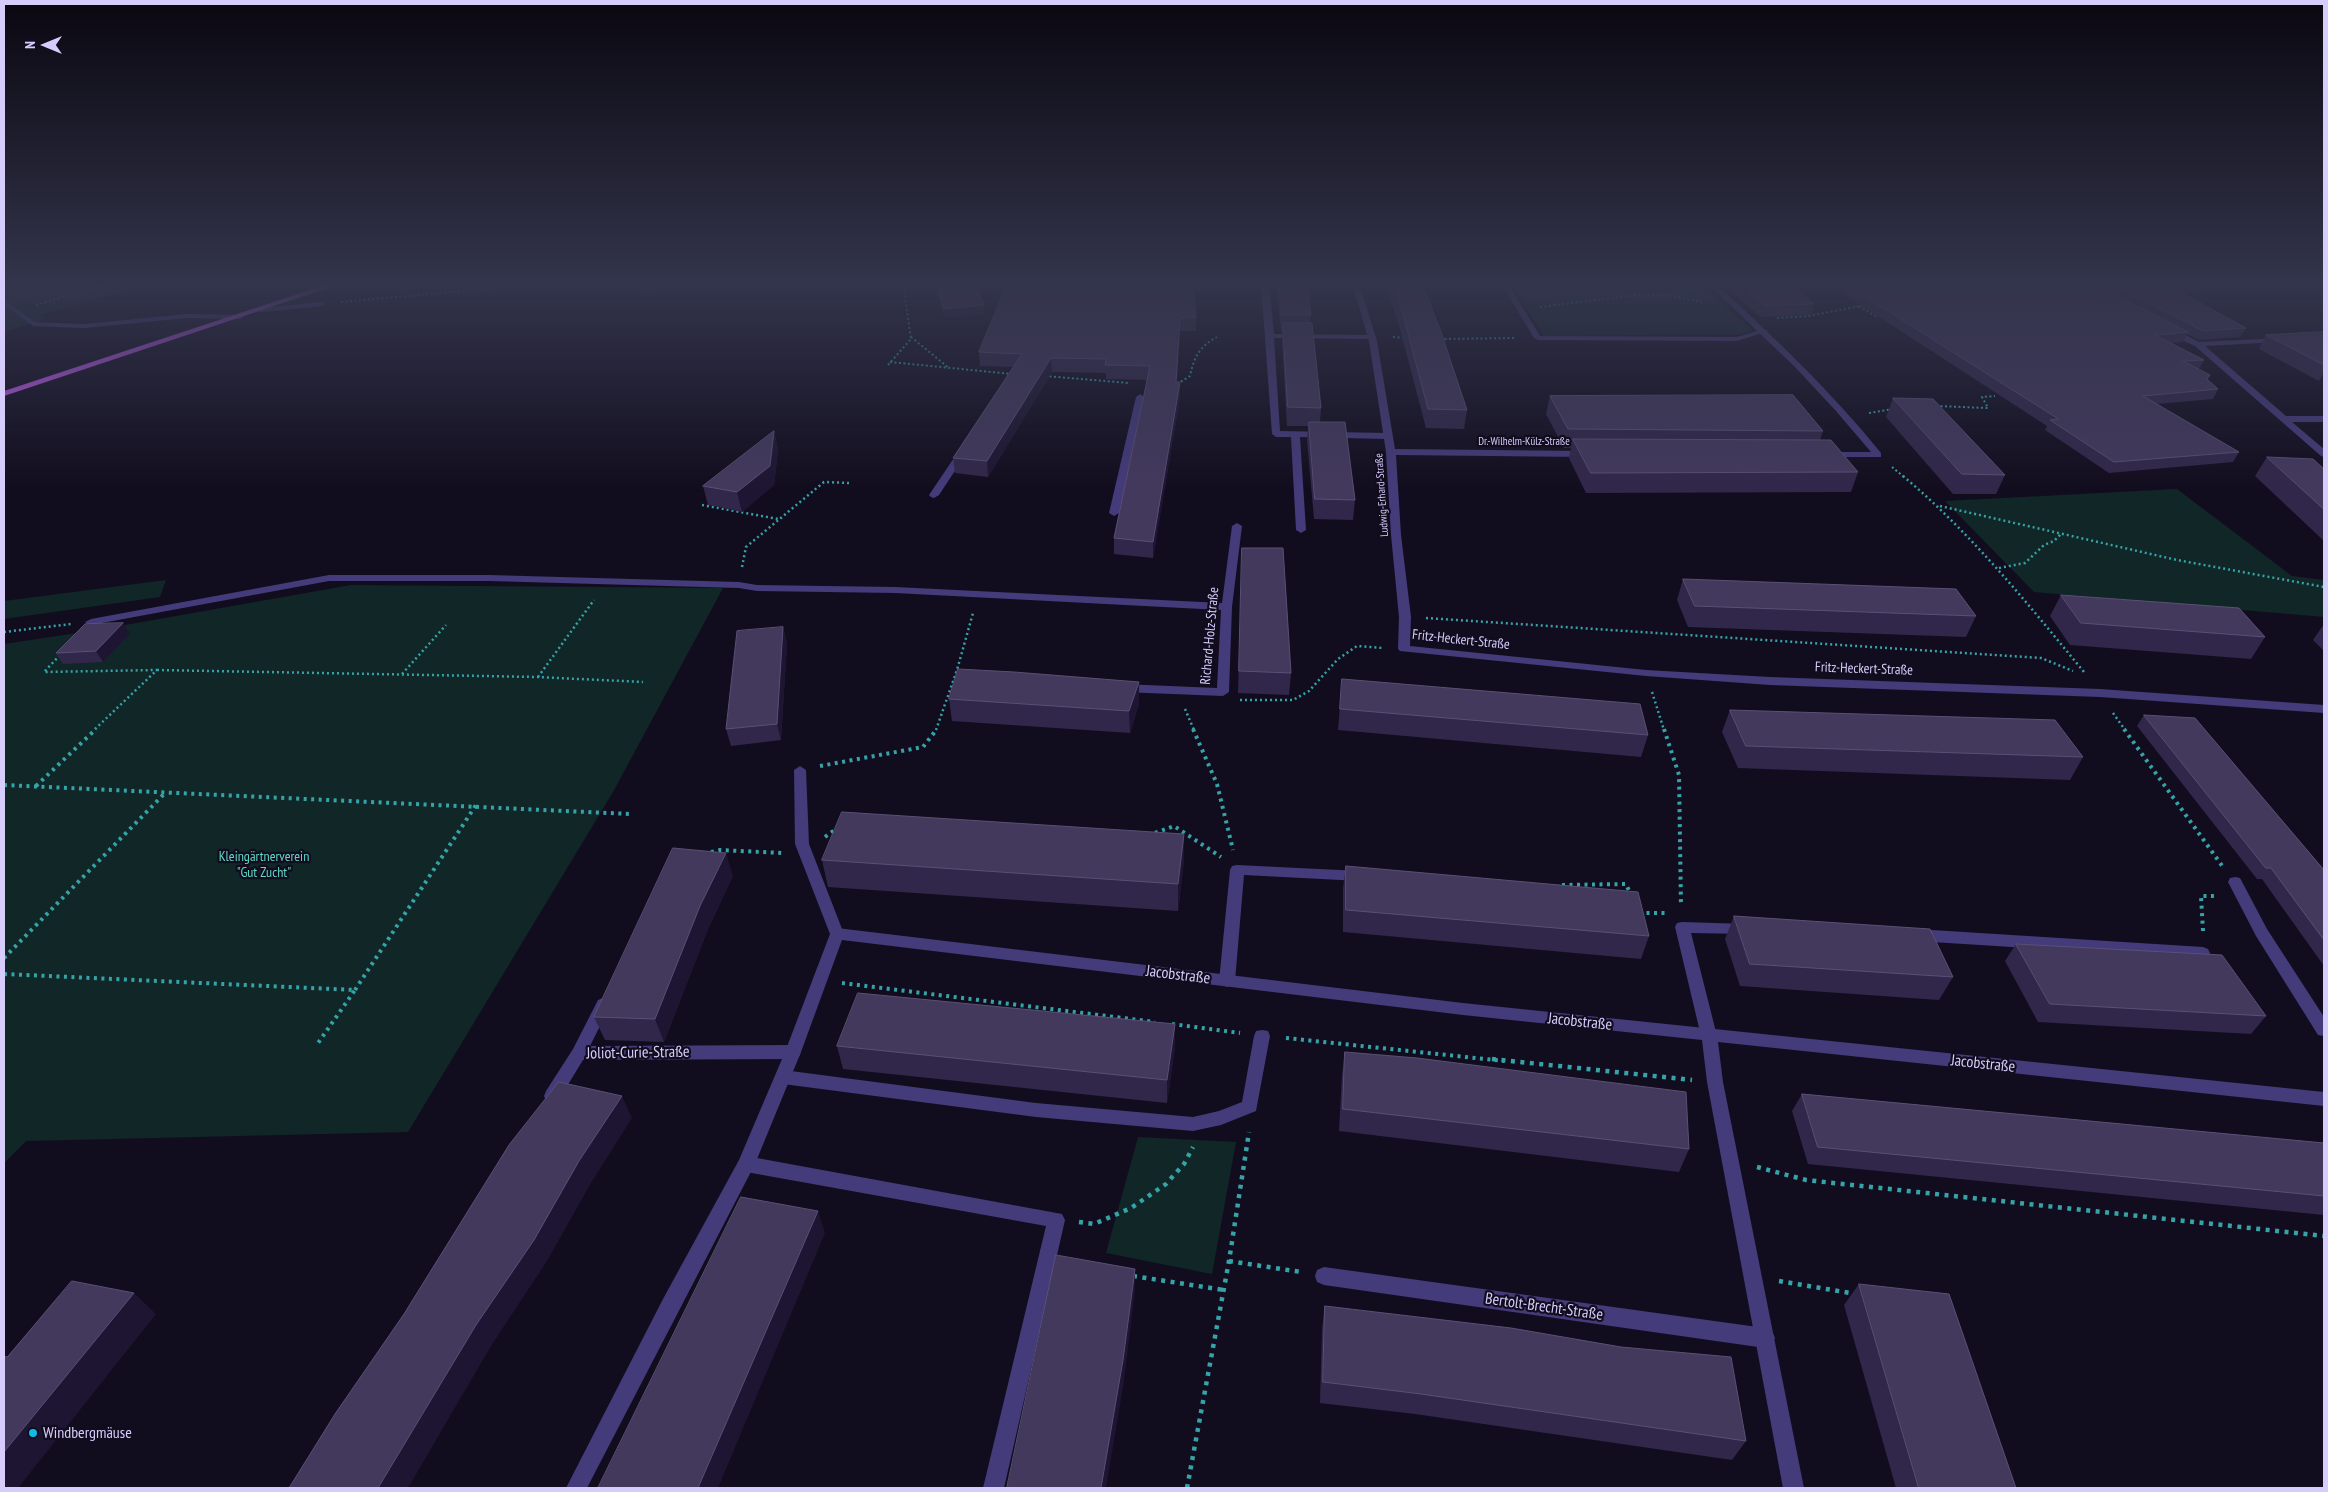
<!DOCTYPE html>
<meta charset="utf-8">
<style>
body{margin:0}
#map{position:relative;width:2328px;height:1492px;overflow:hidden;background:#120d1e;font-family:"PT Sans Narrow",sans-serif}
canvas{display:block}
.frame{position:absolute;inset:0;border:5px solid #d7cdfc;pointer-events:none}
.north{position:absolute;left:20px;top:20px;width:50px;height:50px;-webkit-text-stroke:4px #120d1e;paint-order:stroke;rotate:270deg;font-size:14px;font-weight:700;line-height:20px;text-align:center;color:#d7cdfc}
.north::after{content:'';display:block;margin:auto;width:18px;height:22px;background:#d7cdfc;clip-path:polygon(50% 0,100% 100%,50% 72%,0 100%)}
</style>
<div id="map">
<canvas width="2328" height="1492"></canvas>
<div class="frame"></div>
<div class="north">N</div>
</div>
<script>
const context = document.querySelector('canvas').getContext('2d');
context.lineJoin = 'round';
function fillPath(path, color) { context.fillStyle = color; context.fill(path, 'evenodd'); }
function strokePath(path, color, width, dash) { context.strokeStyle = color; context.lineWidth = width; context.lineCap = dash ? 'butt' : 'round'; context.setLineDash(dash || []); context.stroke(path); }
function write(font, color, halo, rows, align = 'center') {
  context.font = font + ' "PT Sans Narrow",sans-serif'; context.lineWidth = 4.5; context.setLineDash([]); context.textBaseline = 'middle'; context.strokeStyle = halo; context.fillStyle = color; for (const [text, x, y, turn = 0] of rows) {
    context.save(); context.translate(x, y); context.rotate((+turn || 0) * Math.PI / 180); context.textAlign = isNaN(turn) ? turn : align; if (halo) context.strokeText(text, 0, 0); context.fillText(text, 0, 0); context.restore();
  }
}
fillPath(new Path2D(`
 M4,283H152L41,315L46,319L4,332Z
 M1625,283H1698L1752,329L1750,332L1741,334L1544,336L1515,289Z
 M2177,489L2292,576L2324,580V617L2034,592L1945,501Z
 M166,580L160,597L4,619V601Z
 M351,585L723,588L613,792L408,1132L26,1141L4,1163V644L97,630Z
 M1138,1137L1236,1142L1212,1274L1106,1253Z`), '#112627');
strokePath(new Path2D(`
 M2293,283L2297,285L2316,283
 M1679,296L1693,288
 M341,302L508,287L519,283
 M36,305L110,283
 M1859,306L1877,317
 M1540,307L1636,295H1668L1702,302
 M1777,318L1809,316L1865,305
 M911,337L949,368
 M1393,337L1406,338
 M1440,339L1516,338
 M890,362L1012,374
 M888,365L911,339L903,283
 M1045,376L1129,383
 M1177,384L1190,376C1194,357 1199,347 1217,337
 M1936,406L1988,408L1982,397L1995,396
 M1869,413L1893,409
 M1892,467L1904,477`), '#35a4a8', 2, [2, 2.5]);
strokePath(new Path2D(`
 M1903,476C1972,534 2027,603 2084,672
 M702,505L778,519
 M1940,506L2177,560L2324,587
 M742,567L746,547L824,482L849,483
 M1999,568L2025,563L2044,545L2054,541L2062,533
 M1426,618L2041,658L2073,671
 M4,632L71,624
 M60,655L44,672L157,670L94,730
 M157,670L537,677L643,682
 M402,674L446,625
 M538,677L594,600
 M1652,692L1664,730
 M1240,700H1293L1309,691L1338,659L1357,646L1383,648
 M1185,709L1194,730
 M2113,713L2125,730
 M936,730L957,670L973,613`), '#35a4a8', 2.5, [2, 3]);
strokePath(new Path2D(`
 M1193,729L1217,784L1233,850
 M1664,729L1679,775L1681,906
 M2124,729L2223,867
 M820,766L923,747L937,729
 M4,785L630,814
 M36,786L96,729
 M1155,833L1174,826L1221,857
 M825,837L836,829
 M711,852L720,850L782,853
 M1562,885L1626,884L1630,893
 M1639,913H1665
 M2203,931L2201,896H2217
 M4,958L166,792
 M4,974L355,990L316,1046
 M842,983L1155,1022
 M355,990L476,805
 M1172,1024L1240,1033
 M1286,1038L1504,1061`), '#35a4a8', 4, [3, 4.5]);
strokePath(new Path2D(`
 M1492,1059L1692,1080
 M1757,1167L1806,1180L2324,1236
 M1079,1222L1094,1224L1131,1208L1166,1184L1184,1164L1193,1147
 M1229,1261L1301,1272
 M1133,1276L1224,1290
 M1779,1281L1856,1294
 M1187,1488L1229,1261L1249,1132`), '#35a4a8', 4.5, [4, 5.5]);
fillPath(new Path2D(`
 M1261,283H1269L1274,334L1372,335L1376,337L1372,339L1274,338L1280,431L1387,433L1391,436L1387,439L1300,437L1306,530L1301,533L1296,530L1291,437H1276L1272,434Z
 M1501,283H1508L1540,336L1737,337L1764,329L1768,331L1737,341L1538,340L1534,338Z
 M4,300L35,322L84,324L187,314L240,315L244,317L240,319L187,318L84,328L33,326L4,305Z
 M321,302H324V306L261,312L257,310L261,308Z
 M1140,394L1144,397L1119,513L1114,516L1109,513L1136,397Z
 M963,448L968,451L939,495L934,498L931,497L929,495L960,449Z
 M1237,523L1242,526L1232,607L1229,692L1223,696L1122,692L1116,688L1122,684L1217,688L1221,610L895,593L757,591L739,588L489,581H329L91,625L85,622L91,619L329,575H489L739,582L757,585L895,587L1222,603L1232,526Z
 M800,766L806,770L809,844L844,934L842,938L837,940L832,938L830,934L795,844L794,770Z
 M1237,865L1360,871L1365,872L1367,876L1365,880L1360,881L1244,875L1235,981L1232,985L1227,987L1222,985L1219,981L1230,870L1232,866Z
 M2235,877L2240,878L2267,929L2324,1017V1036L2318,1035L2256,936L2228,882L2230,878Z
 M1682,922L1747,924L1752,925L1754,929L1752,933L1747,934L1691,933L1717,1036L1715,1041L1709,1042L1703,1041L1701,1036L1675,927L1677,923Z
 M1916,929L2203,947L2208,949L2210,953L2208,957L2203,959L1916,941L1911,939L1909,935L1911,931Z
 M603,998L608,1000L611,1004L590,1046L793,1045L799,1047L801,1052L799,1057L793,1059L583,1060L558,1101L552,1103L546,1101L544,1096L546,1091L573,1049L598,1000Z
 M1262,1030L1268,1031L1270,1036L1256,1111L1221,1125L1193,1131L1036,1117L783,1084L777,1082L775,1077L777,1072L783,1070L1036,1103L1193,1117L1219,1111L1242,1102L1254,1036L1256,1031Z
 M746,1156L1062,1214L1065,1220L1004,1488H983L1046,1226L746,1172L740,1169L737,1164L740,1159Z
 M1324,1267L1765,1328L1772,1331L1775,1338L1772,1345L1765,1348L1324,1285L1317,1282L1315,1276L1317,1270Z`), '#443b7a');
fillPath(new Path2D(`
 M1352,283H1359L1377,341L1395,449L1585,451L1590,454L1585,457L1396,455L1401,535L1411,617L1410,646L1646,670L1770,677L2100,689L2324,705V713L2100,697L1770,685L1646,676L1400,651L1398,649L1399,617L1391,535L1386,452L1369,341Z
 M1707,283H1715C1774,337 1831,391 1881,453V457H1824L1822,455L1827,452H1871L1836,411L1795,367Z
 M2167,329H2173L2199,342L2282,338L2283,340L2279,342L2205,346L2286,416H2324V422H2292L2324,449V457L2321,456L2195,346L2167,333Z
 M837,928L1463,1003L2324,1092V1106L1718,1042L1723,1082L1804,1488H1783L1707,1082L1702,1040L1463,1015L842,940L801,1052L755,1164L587,1488H566L663,1299L739,1160L785,1052L830,934L832,930Z`), '#443b7a');
fillPath(new Path2D(`
 M331,283H343L4,396V391Z`), '#ca5bf5');
fillPath(new Path2D(`
 M1008,283L1196,317V331H1180L1177,382L1180,397L1153,558L1114,554V538L1147,380L1106,379V373L1052,372L988,477L955,473L953,458L1013,367L980,366L979,352Z
 M1276,283H1307L1311,315L1310,323L1321,408L1320,422L1355,500L1353,520L1314,519L1307,440L1308,426H1287L1282,340V332H1281Z
 M1385,283H1422L1467,410L1464,429L1426,428L1399,325Z
 M1722,283H1789L1814,304L1811,315L1761,317Z
 M1827,283H2284L2181,292L2246,328L2240,337L2199,340L2187,334L2183,342L2171,343L2204,360L2199,369L2210,375L2207,379L2218,389L2213,399L2157,404L2239,452L2233,462L2109,473L2045,430L2047,426Z
 M2317,283H2324V287Z
 M936,285L984,305L985,314L945,318L937,293Z
 M2324,332V372L2319,381L2259,349L2266,335Z
 M1550,396L1823,431L1820,440L1858,472L1851,492L1586,493L1569,458L1571,448H1564L1546,414Z
 M1893,398L2005,475L1996,494H1953L1886,417Z
 M774,431L778,450L774,485L742,512L708,505L703,486Z
 M2267,457L2324,469V541L2255,476Z
 M1242,548L1291,673L1289,695L1238,693Z
 M1683,579L1976,616L1966,637L1688,627L1677,600Z
 M2061,595L2265,637L2251,659L2070,645L2050,616Z
 M2324,624V651L2313,640Z
 M783,627L787,643L781,740L731,746L726,729Z
 M130,634L103,662L63,664L56,653Z
 M1342,679L1648,735L1641,757L1338,730Z
 M1139,682V704L1130,733L952,721L949,699Z
 M1730,710L2083,757L2070,780L1738,768L1722,732Z
 M2144,715L2324,870V966L2262,879H2257L2137,726Z
 M822,860H1184L1178,911L828,887Z
 M1346,866L1649,936L1641,959L1343,932V888Z
 M733,876L708,929L664,1042L605,1040L594,1017Z
 M1734,916L1953,977L1939,1000L1740,986L1725,939Z
 M2016,944L2266,1016L2251,1034L2038,1022L2005,961Z
 M1175,1024V1047L1167,1103L843,1069L837,1046Z
 M1345,1052L1689,1149L1679,1172L1339,1131L1342,1074Z
 M1802,1094L2324,1143V1215L1808,1164L1792,1111Z
 M1859,1284L2016,1488H1896L1844,1305Z
 M1325,1306L1621,1347L1746,1441L1732,1460L1415,1414L1320,1403L1322,1328Z`), '#31274a');
fillPath(new Path2D(`
 M641,283H692L693,288L643,292Z
 M2186,283H2283L2163,294L2168,285Z
 M984,305L985,314L945,318L944,309Z
 M1180,318V331L1176,396V382Z
 M1051,358L1052,372L988,477L987,461Z
 M1180,382V397L1153,558V542Z
 M774,431L778,450L774,485L742,512L737,492Z
 M123,623L130,634L103,662L96,651Z
 M783,627L787,643L781,740L777,724Z
 M1139,682V704L1130,733L1129,711Z
 M1184,834V860L1178,911V884Z
 M726,853L733,876L708,929L664,1042L655,1019L700,906Z
 M1175,1024V1047L1167,1103V1080Z
 M622,1096L632,1118L591,1183L547,1261L491,1346L408,1488H378L476,1325L579,1161Z
 M818,1211L825,1233L718,1488H698Z
 M1135,1269V1291L1124,1381L1106,1488H1101Z
 M134,1293L156,1314L18,1488H4V1452Z`), '#1d1531');
const building = new Path2D(`
 M946,283H975L984,305L944,309L936,285Z
 M1008,283H1193L1196,317L1180,318L1176,382H1180L1153,542L1114,538L1150,366L1105,365L1106,359L1051,358L987,461L953,458L1022,354L979,352Z
 M1279,283H1307L1311,315H1282Z
 M1392,283H1422L1440,329L1467,410L1428,409L1401,307Z
 M1738,283H1789L1814,304L1765,306Z
 M1844,283H2091L2188,332L2155,335L2204,360L2183,361L2210,375L2207,379L2218,389L2143,396L2239,452L2114,462L2050,420L2058,419Z
 M2110,283H2186L2168,285L2246,328L2204,331Z
 M1283,323H1312L1321,408L1288,407Z
 M2324,332V365L2266,335Z
 M1793,395L1823,431L1568,429L1550,396Z
 M1893,398L1933,399L2005,475L1962,474Z
 M1309,422H1345L1355,500L1315,499Z
 M774,431L770,466L737,492L703,486Z
 M1573,439L1831,440L1858,472L1591,473Z
 M2267,457L2313,459L2324,469V509Z
 M1242,548H1283L1291,673L1239,671Z
 M1683,579L1956,589L1976,616L1695,606Z
 M2061,595L2239,608L2265,637L2081,623Z
 M123,623L96,651L56,653L85,624Z
 M783,627L777,724L726,729L737,631Z
 M958,669L1014,672L1139,682L1129,711L949,699Z
 M1342,679L1640,704L1648,735L1340,709Z
 M1730,710L2055,720L2083,757L1746,746Z
 M2144,715L2195,718L2324,870V940L2271,868H2266Z
 M842,812L1184,834L1178,884L822,860Z
 M673,848L726,853L700,906L655,1019L594,1017Z
 M1346,866L1638,892L1649,936L1346,910Z
 M1734,916L1930,929L1953,977L1750,964Z
 M2016,944L2222,955L2266,1016L2050,1004Z
 M858,993L1175,1024L1167,1080L837,1046Z
 M1345,1052L1417,1058L1686,1092L1689,1149L1343,1109Z
 M559,1082L622,1096L579,1161L534,1240L476,1325L378,1488H289L335,1414L404,1314L509,1145Z
 M1802,1094L2324,1143V1196L1818,1147Z
 M741,1197L818,1211L698,1488H598Z
 M1056,1255L1135,1269L1123,1360L1101,1488H1007Z
 M72,1281L134,1293L4,1452V1356L7,1357Z
 M1859,1284L1949,1294L2016,1488H1919Z
 M1325,1306L1511,1328L1621,1347L1731,1357L1746,1441L1421,1394L1323,1382Z`);
fillPath(building, '#43395d');
strokePath(building, '#5a5076', 1);
const sky = context.createLinearGradient(0, 0, 0, 492);
sky.addColorStop(0, '#0a0710');
sky.addColorStop(0.58, '#33354c');
sky.addColorStop(1, '#33354c00');
context.fillStyle = sky;
context.fillRect(0, 0, 2328, 492);
for (const [x, y, r, color] of [
 [33,1433,5,"#0fbbe6"]
]) { const dot = new Path2D(); dot.arc(x, y, r, 0, 2 * Math.PI); context.fillStyle = color; context.fill(dot); strokePath(dot, '#120d1e', 2); }
write('11px', '#d7cdfc', '#120d1e', [
 ["Dr.-Wilhelm-Külz-Straße",1524,442],
 ["Ludwig-Erhard-Straße",1382,495,-94]
]);
write('14px', '#d7cdfc', '#120d1e', [
 ["Richard-Holz-Straße",1210,636,-85],
 ["Fritz-Heckert-Straße",1461,640,6],
 ["Fritz-Heckert-Straße",1864,669,2]
]);
write('14px', '#5fd6c4', '#120d1e', [
 ["Kleingärtnerverein",264,857],
 ["\"Gut Zucht\"",264,873]
]);
write('16px', '#d7cdfc', '#120d1e', [
 ["Jacobstraße",1178,975,7],
 ["Jacobstraße",1580,1022,6],
 ["Joliot-Curie-Straße",638,1053,-1],
 ["Jacobstraße",1983,1064,6],
 ["Bertolt-Brecht-Straße",1544,1307,8]
]);
write('16px', '#d7cdfc', '#120d1e', [
 ["Windbergmäuse",43,1433]
], 'left');
</script>
